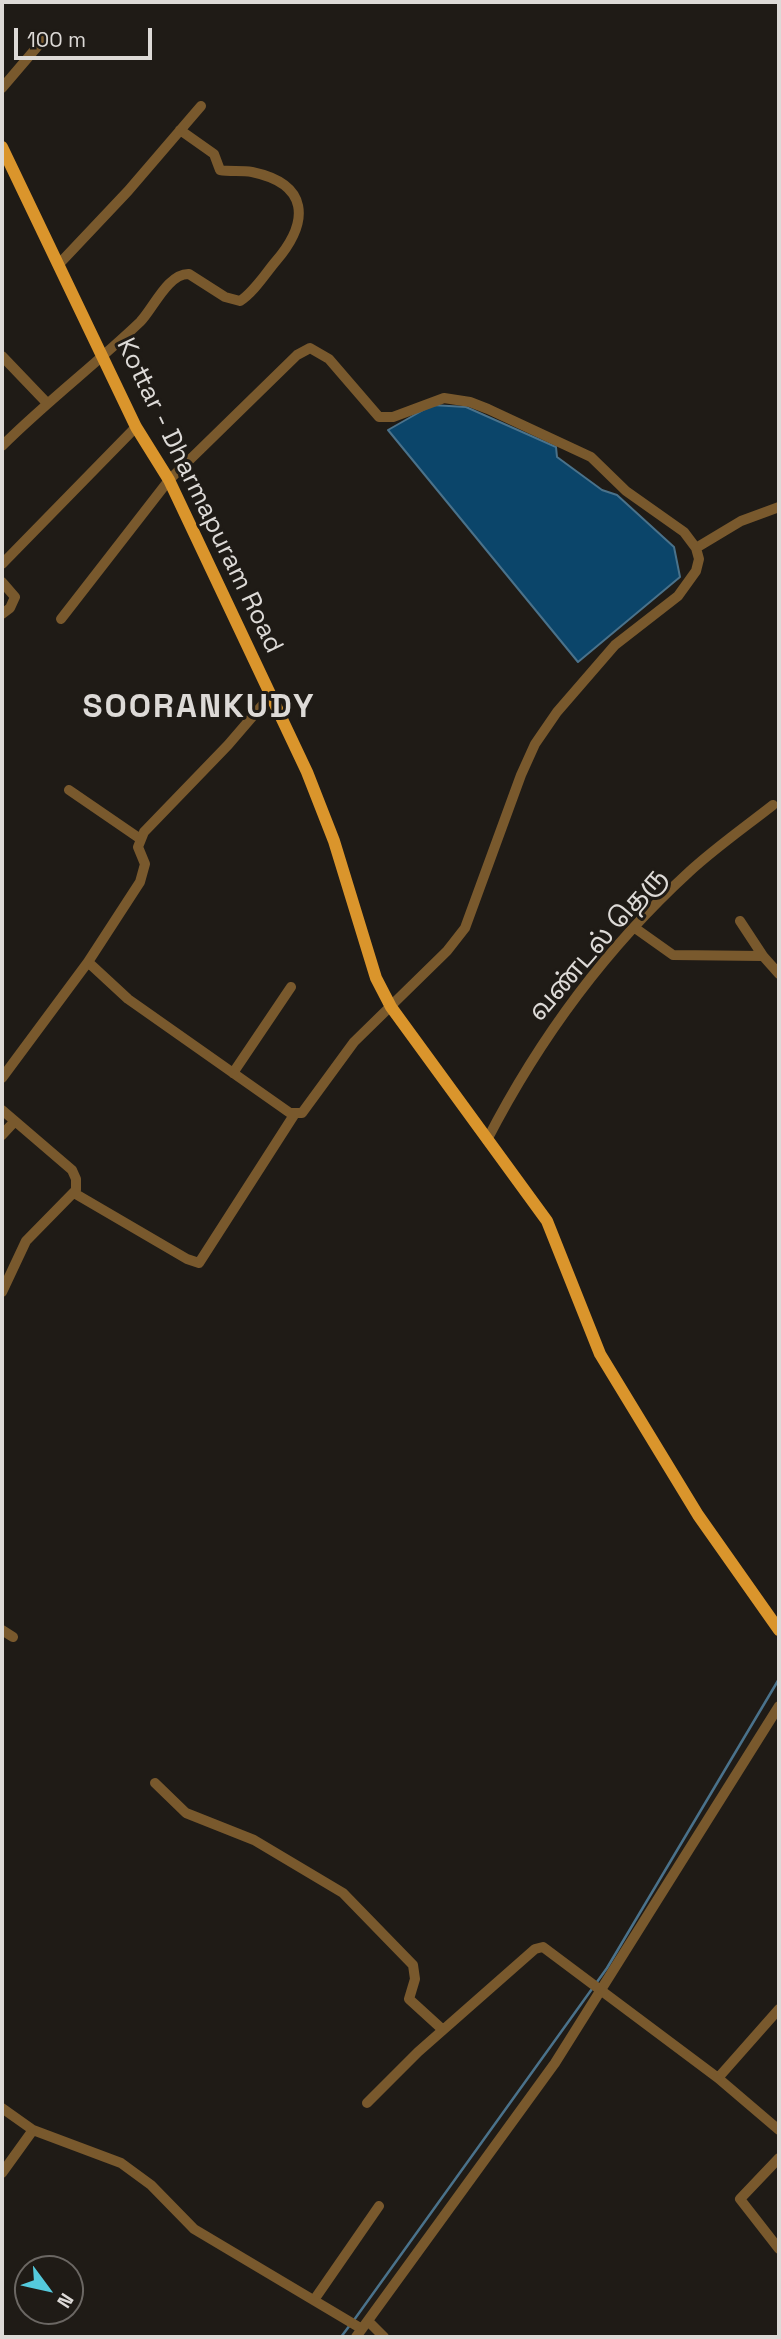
<!DOCTYPE html>
<meta charset="utf-8">
<style>
body{margin:0}
#map{position:relative;width:781px;height:2339px;overflow:hidden;background:#1f1b16;font-family:"Space Grotesk",sans-serif}
canvas{display:block}
.frame{position:absolute;inset:0;border:4px solid #dddad7;pointer-events:none}
.north{position:absolute;left:14px;top:2255px;width:70px;height:70px;box-sizing:border-box;background:#1f1b16;border:2px solid #6b6763;border-radius:50%;rotate:123deg;font-size:19px;font-weight:700;line-height:28px;text-align:center;color:#dddad7}
.north::after{content:'';display:block;margin:auto;width:24px;height:32px;background:#54cadd;clip-path:polygon(50% 0,100% 100%,50% 72%,0 100%)}
.scale{position:absolute;left:14px;top:28px;width:138px;height:32px;box-sizing:border-box;border:4px solid #dddad7;border-top:0;padding-left:9px;font-size:21px;line-height:24px;white-space:nowrap;color:#dddad7;-webkit-text-stroke:5px #1f1b16;paint-order:stroke}
</style>
<div id="map">
<canvas width="781" height="2339"></canvas>
<div class="frame"></div>
<div class="north">N</div>
<div class="scale">100 m</div>
</div>
<script>
const context = document.querySelector('canvas').getContext('2d');
context.lineJoin = 'round';
function fillPath(path, color) { context.fillStyle = color; context.fill(path, 'evenodd'); }
function strokePath(path, color, width, dash) { context.strokeStyle = color; context.lineWidth = width; context.lineCap = dash ? 'butt' : 'round'; context.setLineDash(dash || []); context.stroke(path); }
function write(font, color, halo, rows, align = 'center') {
  context.font = font + ' "Space Grotesk","Noto Sans Tamil",sans-serif'; context.lineWidth = 6; context.setLineDash([]); context.textBaseline = 'middle'; context.strokeStyle = halo; context.fillStyle = color; for (const [text, x, y, turn = 0] of rows) {
    context.save(); context.translate(x, y); context.rotate((+turn || 0) * Math.PI / 180); context.textAlign = isNaN(turn) ? turn : align; if (halo) context.strokeText(text, 0, 0); context.fillText(text, 0, 0); context.restore();
  }
}
const water = new Path2D(`
 M432,405L466,407L556,447L557,457L602,490L617,495L674,547L680,577L578,662L388,430Z`);
fillPath(water, '#0b456a');
strokePath(water, '#4a728b', 2);
strokePath(new Path2D(`
 M354,2320L607,1968L779,1679
 M341,2337L350,2325`), '#4a728b', 2.5);
strokePath(new Path2D(`
 M2,88L43,40
 M60,263L128,191L201,106
 M2,356L46,402
 M2,446C46,402 95,365 140,322C153,309 168,273 189,274L225,297L240,301C254,292 265,274 276,261C310,221 309,184 252,172C241,170 230,172 220,170L214,154L180,130
 M696,548L741,521L779,507
 M2,564L136,427
 M2,582L15,597L10,608L2,614
 M61,619L169,480L297,355L310,348L329,359L379,417H393L444,398L470,402L488,409L591,457L626,491L684,532L696,548L699,559L696,571L678,596L615,645L557,712L535,744L521,775L465,928L447,951L354,1042L302,1113H290L128,999L88,962
 M69,790L139,838
 M740,921L763,956L779,974
 M635,928L673,955L763,956
 M233,1073L291,987
 M2,1078L88,962L140,882L145,864L138,847L144,832L228,745L271,695
 M2,1110L72,1170L76,1179V1190L26,1241L2,1292
 M2,1135L14,1122
 M487,1140C539,1039 605,949 689,872C715,848 745,827 773,805
 M74,1193L187,1259L199,1263L294,1115
 M2,1630L13,1637
 M155,1783L186,1813L254,1840L343,1893L413,1965L415,1979L409,1999L443,2030
 M718,2078L779,2009
 M367,2103L418,2052L535,1949L543,1947L718,2078L779,2130
 M2,2108L33,2130L121,2163L151,2185L194,2229L362,2329
 M779,2158L740,2199L779,2249
 M2,2173L33,2130
 M314,2300L379,2206
 M368,2321L384,2337
 M356,2337L555,2063L779,1706`), '#79592d', 10);
strokePath(new Path2D(`
 M2,147L136,427L169,480L307,772L334,841L376,978L391,1007L547,1221L600,1354L698,1515L779,1630`), '#da952c', 12);
write('26px', '#dddad7', '#1f1b16', [
 ["Kottar - Dharmapuram Road",199,496,64],
 ["வண்டல் தெரு",598,945,-49]
]);
context.letterSpacing = '2px';
write('bold 33px', '#dddad7', '#1f1b16', [
 ["SOORANKUDY",199,708]
]);
context.letterSpacing = '0px';
</script>
